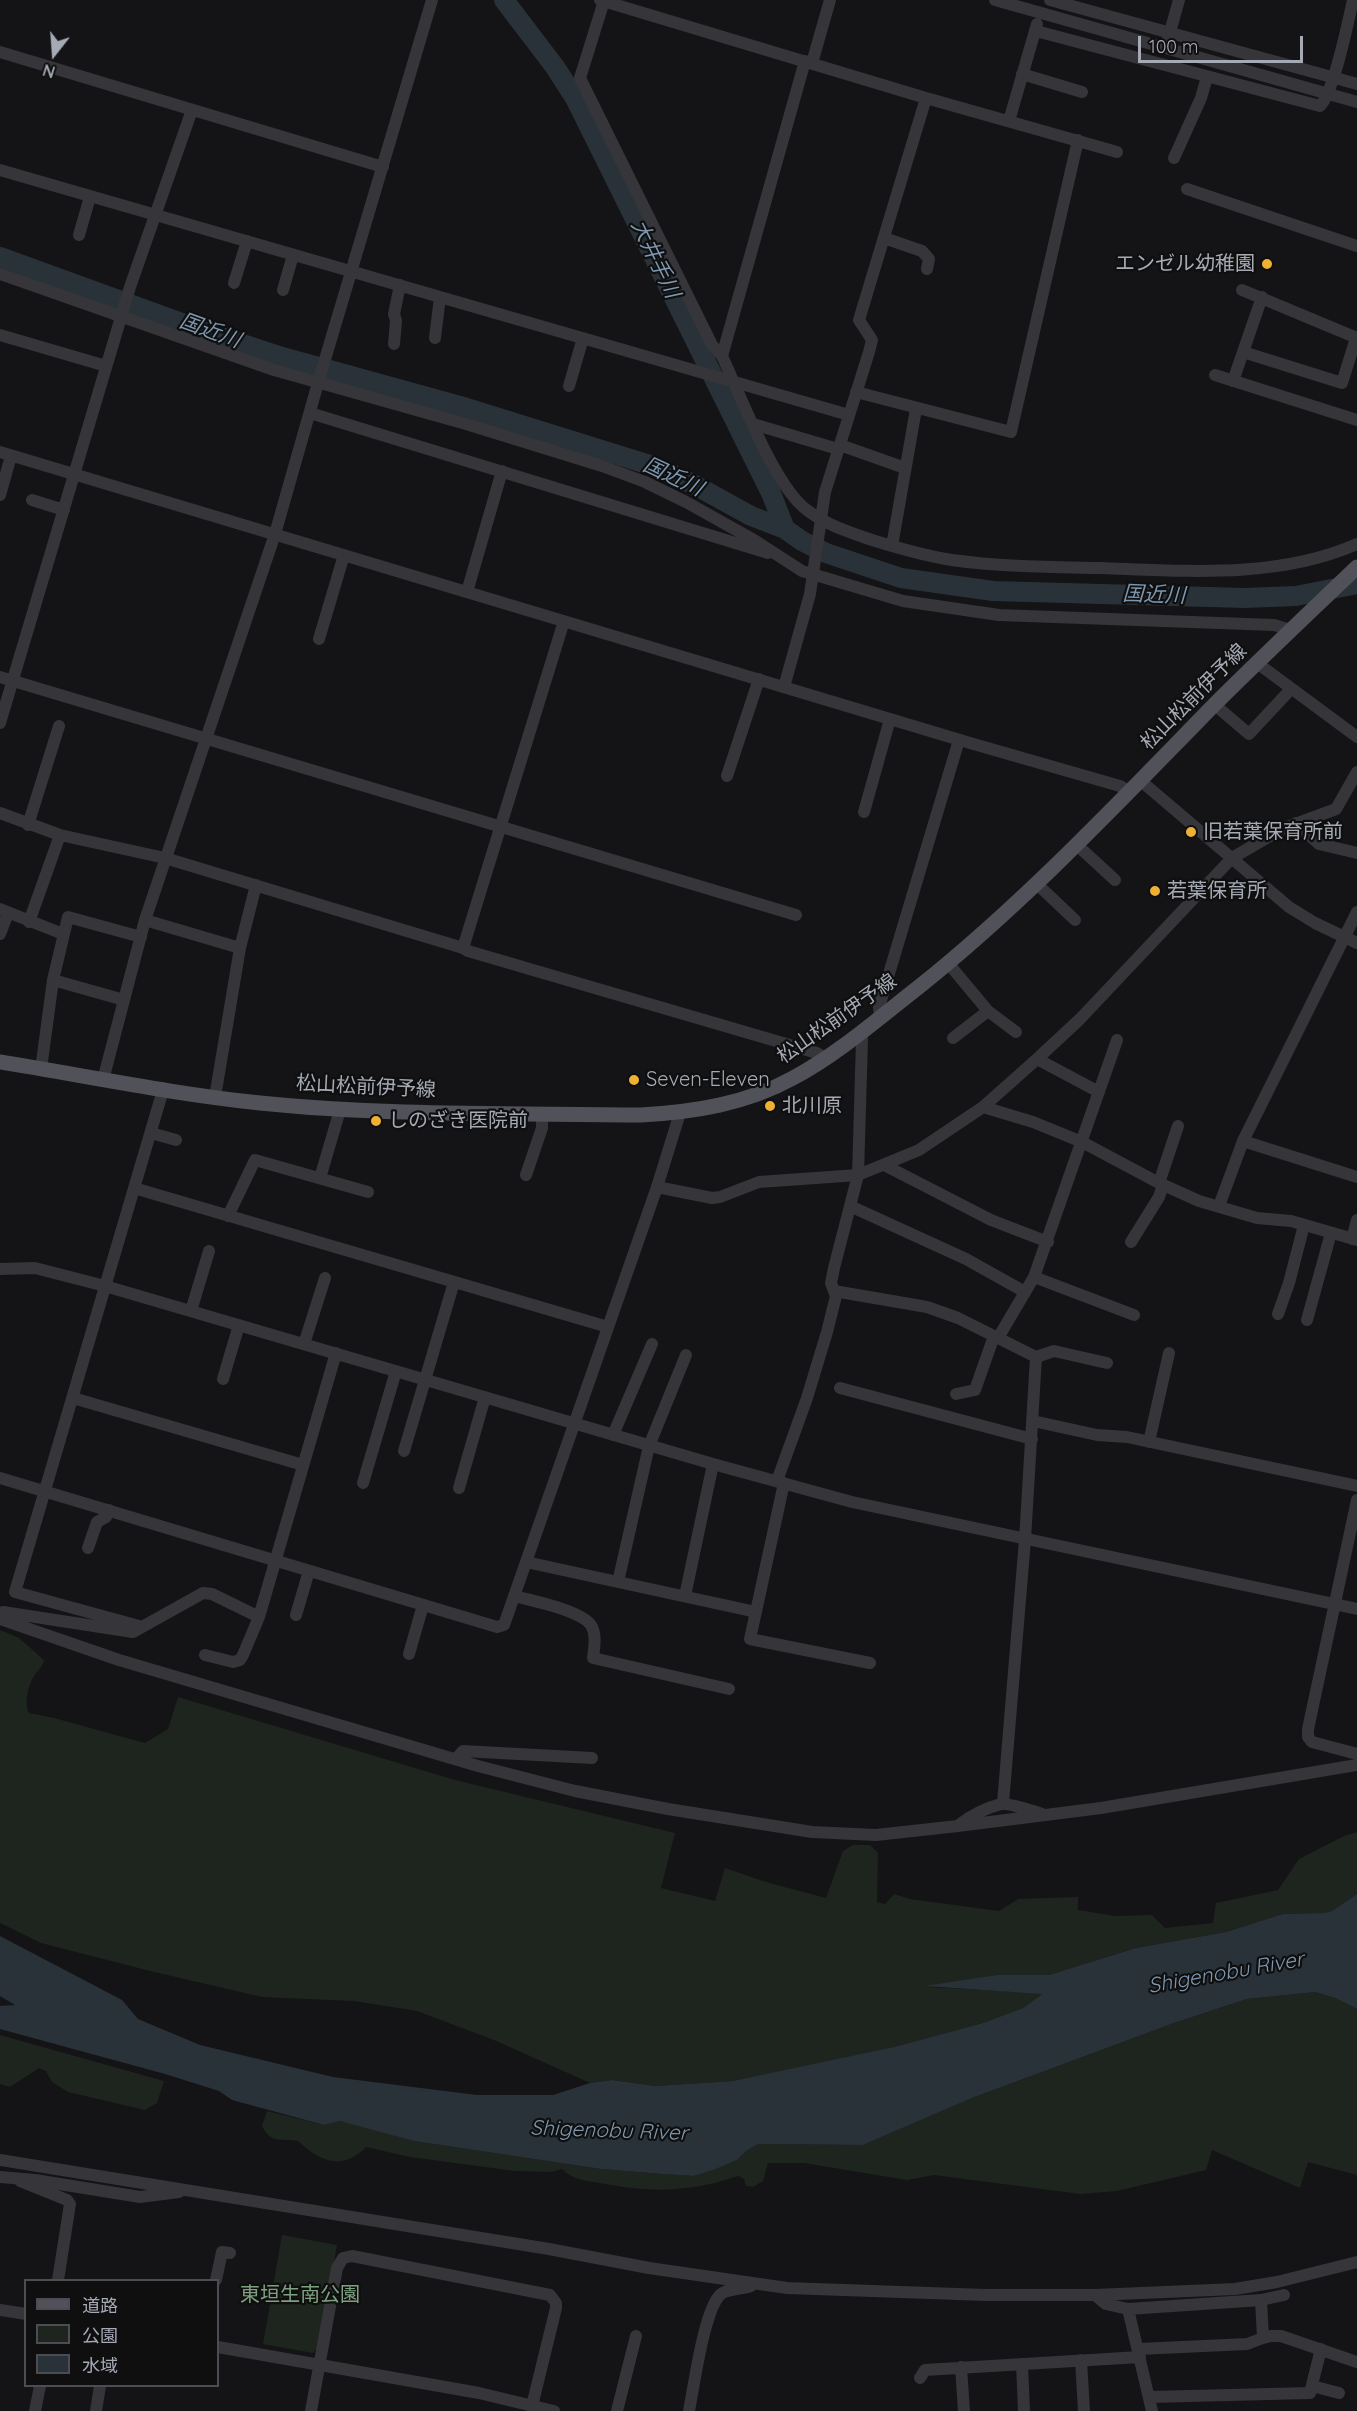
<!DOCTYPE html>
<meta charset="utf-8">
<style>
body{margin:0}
#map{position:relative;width:1357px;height:2411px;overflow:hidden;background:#141315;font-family:Quicksand,"Noto Sans JP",sans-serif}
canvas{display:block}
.legend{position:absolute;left:24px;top:2279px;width:195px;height:108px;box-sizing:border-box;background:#0f0f10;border:2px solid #4b4d52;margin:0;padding:8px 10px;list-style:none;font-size:18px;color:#a5aab5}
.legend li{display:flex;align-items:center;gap:12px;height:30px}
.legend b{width:30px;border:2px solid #4b4d52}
.north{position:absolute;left:24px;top:24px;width:60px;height:60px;-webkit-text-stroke:4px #0f0f10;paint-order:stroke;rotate:197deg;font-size:16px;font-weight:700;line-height:24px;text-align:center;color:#a5aab5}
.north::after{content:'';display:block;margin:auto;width:21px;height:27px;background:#a5aab5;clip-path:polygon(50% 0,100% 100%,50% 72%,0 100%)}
.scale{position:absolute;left:1138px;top:36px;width:165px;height:27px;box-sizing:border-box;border:3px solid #a5aab5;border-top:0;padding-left:8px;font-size:18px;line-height:21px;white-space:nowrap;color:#a5aab5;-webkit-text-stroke:4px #0f0f10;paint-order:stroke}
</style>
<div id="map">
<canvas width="1357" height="2411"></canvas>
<ul class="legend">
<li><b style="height:8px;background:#515259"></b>道路</li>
<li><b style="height:16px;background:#1e251f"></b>公園</li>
<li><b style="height:16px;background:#2a3239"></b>水域</li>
</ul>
<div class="north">N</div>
<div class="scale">100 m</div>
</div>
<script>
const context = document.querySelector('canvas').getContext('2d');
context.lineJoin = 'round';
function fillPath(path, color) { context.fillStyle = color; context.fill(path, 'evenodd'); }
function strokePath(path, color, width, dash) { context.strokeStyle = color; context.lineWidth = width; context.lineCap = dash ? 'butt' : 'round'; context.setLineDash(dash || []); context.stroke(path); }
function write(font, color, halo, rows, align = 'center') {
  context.font = font + ' Quicksand,"Noto Sans JP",sans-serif'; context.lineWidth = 4.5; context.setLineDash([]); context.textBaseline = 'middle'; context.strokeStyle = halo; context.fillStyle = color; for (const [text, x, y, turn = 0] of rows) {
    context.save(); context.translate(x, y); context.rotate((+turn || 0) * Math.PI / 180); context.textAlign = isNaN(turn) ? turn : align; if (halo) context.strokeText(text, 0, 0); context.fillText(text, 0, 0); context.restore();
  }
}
fillPath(new Path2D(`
 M0,1630L19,1638L44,1660C42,1668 38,1670 34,1676C28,1686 24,1703 29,1713L54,1718L145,1743L168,1729L178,1697L455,1780L675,1833L661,1888L715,1901L725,1868L766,1882L826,1898L843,1851L853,1845H870L878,1853L877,1902L885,1904L894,1894L910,1899L999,1911L1018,1899L1078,1897V1910L1115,1916L1152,1915L1165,1928L1213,1923L1216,1903L1278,1890L1299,1859L1344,1836L1357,1832V1894L1332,1911L1324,1913L1283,1914L1226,1932L1136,1948L1049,1975H997L929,1987L1043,1993L1023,2008L983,2023L894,2047L805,2067L733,2081L655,2086L612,2080L590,2083L494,2040L417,2011L354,2001L262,1997L150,1971L41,1943L0,1923Z
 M1315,1992L1335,1998L1357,2009V2175L1308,2162L1300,2188L1212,2150L1206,2170L1117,2191L1080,2194L934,2175L907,2180L804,2163H768L763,2181L753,2187L746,2186L744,2179L738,2176C690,2192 654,2193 605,2184C589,2181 574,2181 562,2169L552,2172L515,2171L410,2157L366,2147C342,2171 320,2162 298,2141C280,2138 272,2145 262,2126L267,2111L324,2125L340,2121L358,2125L414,2141L601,2169L663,2174L693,2176L737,2160L746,2151L758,2144L863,2145L972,2098L1174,2023L1247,1999Z
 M0,2035L164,2081L157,2103L145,2110L68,2092L52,2082L46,2071L39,2068L10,2087L0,2084Z
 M282,2235L337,2245L319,2346L313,2353L263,2344Z`), '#1e251f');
fillPath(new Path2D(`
 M1357,1894V2009L1335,1998L1315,1992L1247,1999L1174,2023L972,2098L863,2145L758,2144L746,2151L737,2160L713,2170L693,2176L663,2174L601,2169L414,2141L340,2121L324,2125L232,2100L219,2091L165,2074L0,2029V2006L15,2005L0,1996V1936L122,2000L138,2019L200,2045L333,2077L477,2095H553L590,2083L612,2080L655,2086L733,2081L894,2047L983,2023L1023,2008L1042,1994L925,1986L997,1975H1049L1136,1948L1226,1932L1283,1914L1324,1913L1332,1911Z`), '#2a3239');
strokePath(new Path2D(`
 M504,0L555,67L575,98L771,493L785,529
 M0,257L209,333L282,357L467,408L650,465L693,484L751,516L785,529L802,541L826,553L901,578L993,591L1245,598L1296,596L1357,584`), '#2a3239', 20);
strokePath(new Path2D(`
 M600,0L926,98L1117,152
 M995,0L1357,102
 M1050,0L1357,84
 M604,1L580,78L712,345L722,356
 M1036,31L1320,106C1334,92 1348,22 1353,0
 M1168,39L1179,0
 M0,52L383,167
 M805,61L722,356C740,394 774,486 807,510C826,525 849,532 872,540C898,548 925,556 952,560C1001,567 1052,567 1101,568C1186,571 1278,579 1357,544
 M812,63L830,0
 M1022,74L1082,92
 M1009,121L1037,24
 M1174,158L1201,98L1207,77
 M0,170L849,415
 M1187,189L1357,246
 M79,235L90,197
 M884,238L922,251L929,259L927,269
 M0,274L274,370L466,424L602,466L645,482L686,502L754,540L802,571L903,601L999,615L1274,625L1291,630
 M234,283L247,241
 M283,290L293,255
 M1242,290L1357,338
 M0,335L106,366
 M435,338L440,297
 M394,344L396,321L394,314L400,285
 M1243,352L1342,383L1356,338
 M1215,375L1357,420
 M1233,381L1262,297
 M569,386L583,338
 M856,392L1011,432L1078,140
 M310,413L768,553
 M753,424L838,449
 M840,445L905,468
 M0,452L970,743L1120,786L1130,792
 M0,495L11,456
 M32,500L64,510
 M892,546L916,409
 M467,592L502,471
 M319,639L344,555
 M1257,663L1357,737
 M0,677L796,915
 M784,687L810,594L825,492L869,352L872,340L859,320L926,98
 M1215,705L1249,734L1291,689
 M0,723L130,287L192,110
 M727,776L759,679
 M1141,781L1289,907L1315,923L1357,943
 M864,812L890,719
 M0,813L60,835L165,858L463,948L468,951L817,1053L825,1058
 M1296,823L1319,844L1357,853
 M28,825L59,726
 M1077,845L1115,880
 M1037,884L1075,920
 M0,909L63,934
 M145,920L240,948
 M29,922L60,835
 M0,934L8,913
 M463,948L564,621
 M948,963L988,1011L1016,1032
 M53,980L124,1000
 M880,1017L879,1007L959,740
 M953,1038L988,1011
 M1037,1059L1099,1092
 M41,1069L53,980L68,917L141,937
 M103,1080L145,920L275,534L318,383L432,0
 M215,1097L240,948L256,885
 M983,1107L1033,1122L1082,1142L1159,1183L1199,1201L1257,1218L1291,1221L1357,1240
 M151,1133L176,1140
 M1243,1141L1357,1177
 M886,1166L991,1220L1048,1242
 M526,1175L542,1128V1113
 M320,1178L340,1110
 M1159,1183L1178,1126
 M657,1187L712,1198L720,1197L759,1182L858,1175L919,1150L983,1107L1037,1059L1080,1019L1232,858L1282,829L1336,809L1357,772
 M134,1188L608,1327
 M850,1206L966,1259L1025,1292
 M1219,1206L1243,1141L1357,912
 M228,1216L255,1160L368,1192
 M1352,1239L1357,1220
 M1131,1242L1159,1197L1163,1185
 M0,1269L35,1268L105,1286L713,1464L852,1502L1357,1609
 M1034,1277L1134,1315
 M834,1291L927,1307L958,1318L1036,1357L1025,1540L1003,1803
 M191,1311L209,1251
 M1278,1314L1289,1283L1304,1225
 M1307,1320L1331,1233
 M998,1338L1034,1277L1117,1040
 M304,1344L325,1278
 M1036,1357L1054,1351L1107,1363
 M223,1379L239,1325
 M840,1388L1032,1439
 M956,1394L975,1390L994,1336
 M73,1398L303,1465
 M1033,1421L1097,1435L1127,1437L1357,1486
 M613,1435L652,1344
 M1149,1442L1169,1353
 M404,1451L454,1282
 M0,1478L497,1627L504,1625L657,1187L680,1113
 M777,1481L807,1398L827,1332L836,1296L831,1283L834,1268L858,1175L862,1039L860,1033
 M363,1483L396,1371
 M784,1483L750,1639L870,1663
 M459,1488L485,1397
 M1357,1500L1308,1729V1737L1312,1742L1357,1754
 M88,1548L97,1522L106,1517L109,1510
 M526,1562L756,1612
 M618,1582L649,1446L686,1355
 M514,1596C533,1601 580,1610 591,1625C597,1635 594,1648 593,1658L729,1689
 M685,1596L713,1464
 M0,1614L3,1612L133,1632L203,1593L212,1594L259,1617
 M296,1615L309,1571
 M0,1619L119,1660L478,1766L575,1791L668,1809L812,1832L876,1835L958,1826L1101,1808L1357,1765
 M139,1626L15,1592L163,1090
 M409,1654L423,1605
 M205,1655L233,1662L240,1660L243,1655L259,1617L336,1353
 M456,1759L463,1751L592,1758
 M959,1825C970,1816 986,1808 1001,1804C1007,1803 1035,1811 1042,1814
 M0,2160L549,2249L649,2268L787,2288L986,2295H1095L1235,2289L1277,2282L1357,2262
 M0,2177L35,2180L140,2197L179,2192
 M20,2181L67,2200L70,2204L58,2280
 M216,2280L222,2252L230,2253
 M1095,2295L1106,2304L1128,2309L1152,2411
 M1261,2300L1263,2338L1271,2336H1281L1357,2362
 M1128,2309L1261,2300L1284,2295
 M0,2310L26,2314
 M218,2347L479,2393L554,2411
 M1139,2349L1247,2344L1263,2338
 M1081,2360L1084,2411
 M1022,2364L1024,2411
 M961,2367L964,2411
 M920,2378L925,2370L1140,2357
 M1312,2386L1339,2393
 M1149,2397L1310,2393L1321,2349
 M35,2411L40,2386
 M96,2411L100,2386
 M311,2411L337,2268L343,2258L352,2256L550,2295L556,2303V2308L532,2406
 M617,2411L636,2336
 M689,2411C694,2386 704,2311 720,2295C727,2288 742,2290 751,2286`), '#35353a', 12);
strokePath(new Path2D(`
 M0,1062C87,1076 173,1094 260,1103C386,1116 514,1113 641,1115C694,1112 746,1104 793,1078C838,1054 879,1018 920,986C1026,901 1119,802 1214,705C1261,658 1309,613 1357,567`), '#515259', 15);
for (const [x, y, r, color] of [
 [1267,264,6,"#eeb133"],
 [1191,832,6,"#eeb133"],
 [1155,891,6,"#eeb133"],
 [634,1080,6,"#eeb133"],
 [770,1106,6,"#eeb133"],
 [376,1121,6,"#eeb133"]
]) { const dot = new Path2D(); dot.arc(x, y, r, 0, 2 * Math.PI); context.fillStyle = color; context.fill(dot); strokePath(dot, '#0f0f10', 2); }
write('20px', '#a5aab5', '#0f0f10', [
 ["エンゼル幼稚園",1255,264,"right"],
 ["旧若葉保育所前",1203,832],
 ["若葉保育所",1167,891],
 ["Seven-Eleven",646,1080],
 ["北川原",782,1106],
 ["しのざき医院前",388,1121]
], 'left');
write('20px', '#a5aab5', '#0f0f10', [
 ["松山松前伊予線",1194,697,-45],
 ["松山松前伊予線",837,1019,-35],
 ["松山松前伊予線",366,1087,3]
]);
write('20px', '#7da07f', '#0f0f10', [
 ["東垣生南公園",300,2295]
]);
write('italic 21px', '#7d97b0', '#0f0f10', [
 ["大井手川",655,259,64],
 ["国近川",210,331,20],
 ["国近川",673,477,25],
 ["国近川",1154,595,2],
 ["Shigenobu River",1226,1973,-10],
 ["Shigenobu River",609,2131,2]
]);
</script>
